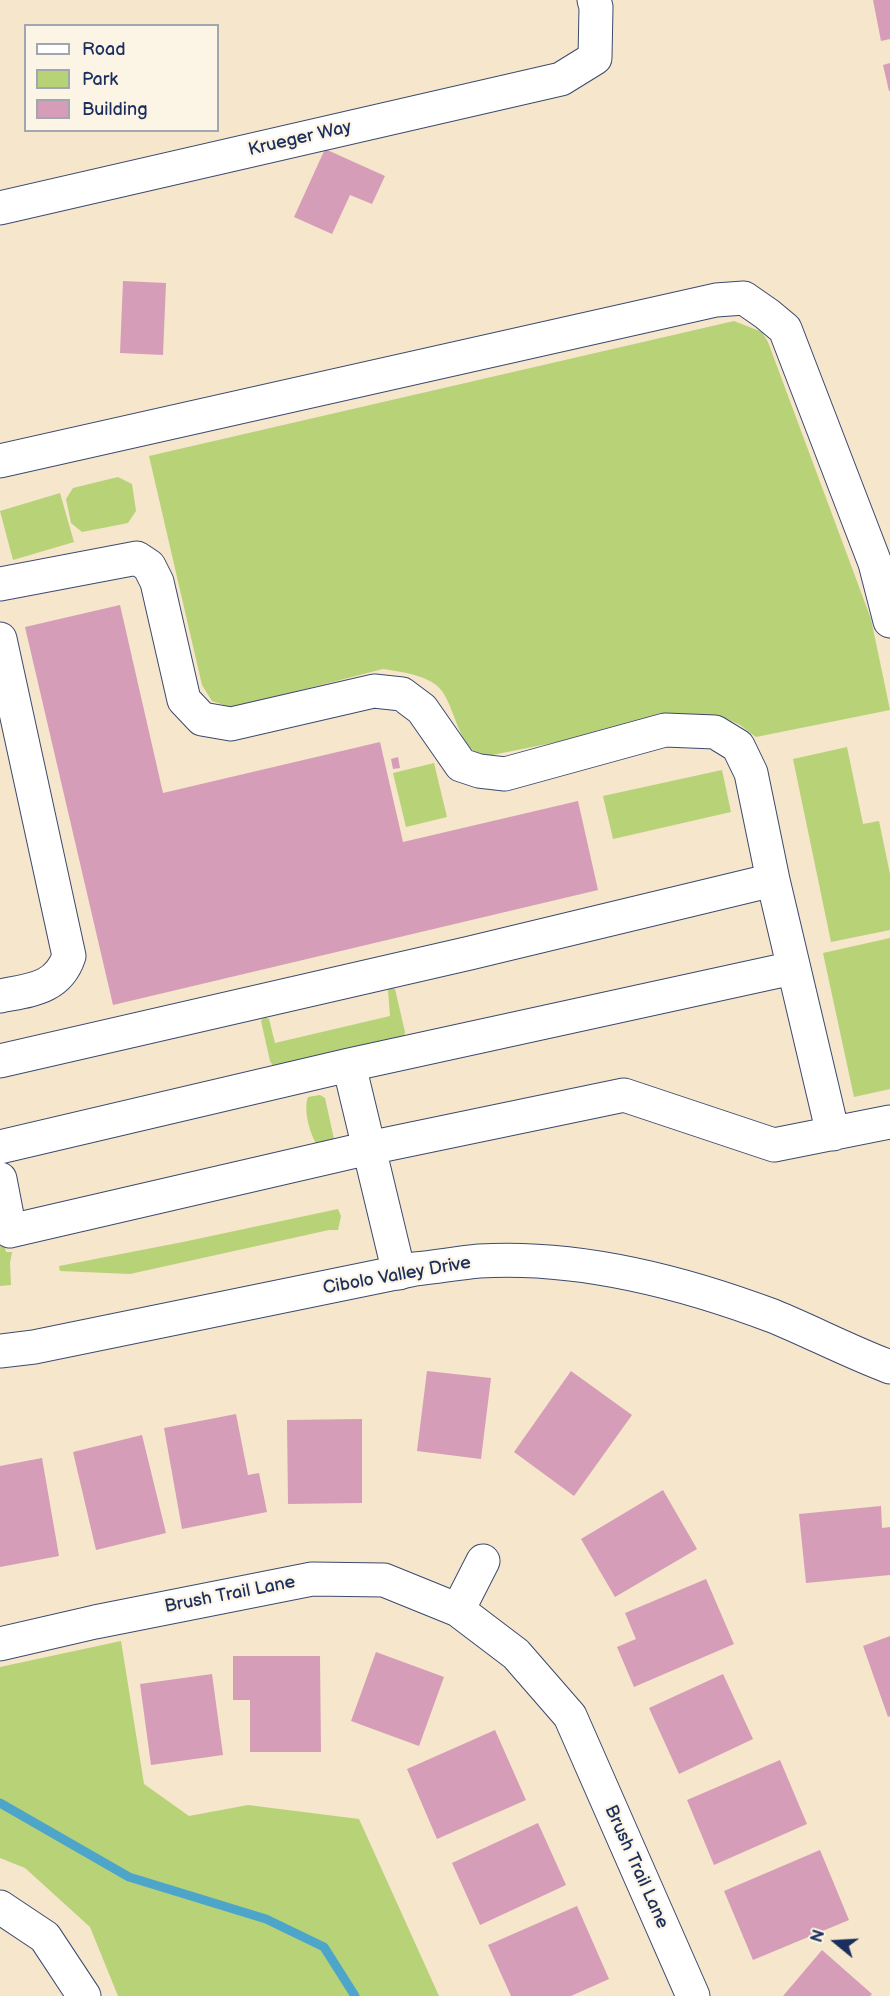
<!DOCTYPE html>
<style>
body{margin:0}
#map{position:relative;width:890px;height:1996px;overflow:hidden;background:#f5e6cc;font-family:"Balsamiq Sans",sans-serif}
canvas{display:block}
.legend{position:absolute;left:24px;top:24px;width:195px;height:108px;box-sizing:border-box;background:#fcf5e5;border:2px solid #a2a6af;margin:0;padding:8px 10px;list-style:none;font-size:18px;color:#1b2f5e}
.legend li{display:flex;align-items:center;gap:12px;height:30px}
.legend b{width:30px;border:2px solid #a2a6af}
.north{position:absolute;left:806px;top:1912px;width:60px;height:60px;-webkit-text-stroke:4px #fcf5e5;paint-order:stroke;rotate:288deg;font-size:16px;font-weight:700;line-height:24px;text-align:center;color:#1b2f5e}
.north::after{content:'';display:block;margin:auto;width:21px;height:27px;background:#1b2f5e;clip-path:polygon(50% 0,100% 100%,50% 72%,0 100%)}
</style>
<div id="map">
<canvas width="890" height="1996"></canvas>
<ul class="legend">
<li><b style="height:8px;background:#fff"></b>Road</li>
<li><b style="height:16px;background:#b8d278"></b>Park</li>
<li><b style="height:16px;background:#d69db8"></b>Building</li>
</ul>
<div class="north">N</div>
</div>
<script>
const context = document.querySelector('canvas').getContext('2d');
context.lineJoin = 'round';
function fillPath(path, color) { context.fillStyle = color; context.fill(path, 'evenodd'); }
function strokePath(path, color, width, dash) { context.strokeStyle = color; context.lineWidth = width; context.lineCap = dash ? 'butt' : 'round'; context.setLineDash(dash || []); context.stroke(path); }
function write(font, color, halo, rows, align = 'center') {
  context.font = font + ' "Balsamiq Sans",sans-serif'; context.lineWidth = 4.5; context.setLineDash([]); context.textBaseline = 'middle'; context.strokeStyle = halo; context.fillStyle = color; for (const [text, x, y, turn = 0] of rows) {
    context.save(); context.translate(x, y); context.rotate((+turn || 0) * Math.PI / 180); context.textAlign = isNaN(turn) ? turn : align; if (halo) context.strokeText(text, 0, 0); context.fillText(text, 0, 0); context.restore();
  }
}
fillPath(new Path2D(`
 M734,321L762,332L768,342L871,619L890,710L756,737L740,725L719,715H693L497,754C493,755 488,756 483,755C460,751 455,709 442,691C430,675 402,672 383,669L232,708L212,701L202,685L149,456Z
 M118,477L132,484L136,511L128,523L82,532L71,523L66,499L73,488Z
 M60,493L74,542L13,560L0,511Z
 M847,747L863,824L879,821L890,874V930L831,942L793,759Z
 M434,763L447,817L406,827L393,773Z
 M722,770L731,812L613,839L603,796Z
 M890,938V1089L854,1097L823,953Z
 M392,987L395,989L405,1032L404,1037L273,1066L270,1061L261,1021L264,1017L269,1019L275,1043L390,1016L388,990Z
 M320,1095L325,1098L334,1139L318,1146C310,1136 303,1109 308,1097Z
 M338,1209L341,1216L338,1230H329L130,1274L60,1271L59,1266L183,1242Z
 M0,1228L6,1252H12L10,1263L11,1285L0,1286Z
 M121,1641L144,1784L189,1816L248,1805L359,1819L439,1996H118L90,1927L25,1868L0,1858V1667Z`), '#b8d278');
strokePath(new Path2D(`
 M0,1803L129,1877L266,1919L324,1947L355,1996`), '#4da6ca', 9);
fillPath(new Path2D(`
 M873,0H890V39L881,41Z
 M890,63V91H889L883,65Z
 M325,149L385,176L372,204L350,195L332,234L294,217Z
 M123,281L166,283L163,355L120,353Z
 M120,605L163,793L380,742L403,842L578,801L598,890L113,1005L25,627Z
 M398,757L400,768L393,769L391,759Z
 M427,1371L491,1378L481,1459L417,1451Z
 M571,1371L632,1415L574,1496L514,1452Z
 M236,1414L248,1475L259,1473L267,1512L182,1529L164,1428Z
 M362,1419V1503L288,1504L287,1420Z
 M142,1435L166,1533L96,1550L73,1452Z
 M42,1458L59,1556L0,1567V1466Z
 M663,1490L697,1549L615,1597L581,1539Z
 M881,1506L882,1528L890,1527V1575L806,1583L799,1514Z
 M706,1579L734,1644L634,1687L617,1647L636,1639L625,1613Z
 M890,1636V1716L888,1717L863,1646Z
 M376,1652L444,1677L419,1746L351,1721Z
 M233,1656H320L321,1752H250V1700H233Z
 M212,1674L223,1755L151,1765L140,1684Z
 M723,1674L753,1739L679,1774L649,1708Z
 M495,1730L526,1800L437,1839L407,1769Z
 M780,1760L807,1824L714,1865L687,1800Z
 M538,1823L566,1885L480,1925L452,1863Z
 M820,1850L849,1920L753,1960L724,1891Z
 M577,1906L609,1979L571,1996H511L488,1945Z
 M822,1950L872,1994L870,1996H783Z`), '#d69db8');
const minor = new Path2D(`
 M0,208L561,79L595,58L596,7L594,0
 M0,461L716,300L744,298L767,314L785,329L875,563L890,621
 M0,584L137,558L149,566L157,582L184,700L202,719L231,724L374,691L402,694L422,709L461,765L479,771L505,774L665,730L715,732L738,746L751,773L773,880L470,953L0,1061
 M0,639L69,956C58,989 30,990 0,996
 M773,880L833,1134
 M349,1065L399,1273
 M0,1147L349,1065L793,968
 M0,1179L10,1231L369,1148L624,1095L774,1145L890,1122
 M458,1610L483,1561
 M0,1644L95,1622L312,1579L384,1580L458,1610L516,1654L570,1716L693,1996
 M0,1907L45,1937L84,1996`);
const major = new Path2D(`
 M0,1351L34,1347L415,1269C436,1267 458,1263 479,1261C579,1255 680,1281 773,1316C812,1332 850,1352 890,1367`);
strokePath(minor, '#3c4a6e', 35);
strokePath(major, '#3c4a6e', 35);
strokePath(minor, '#fff', 33);
strokePath(major, '#fff', 33);
write('18px', '#1b2f5e', '#fcf5e5', [
 ["Krueger Way",300,139,-13],
 ["Cibolo Valley Drive",397,1276,-10],
 ["Brush Trail Lane",230,1595,-11],
 ["Brush Trail Lane",636,1867,66]
]);
</script>
